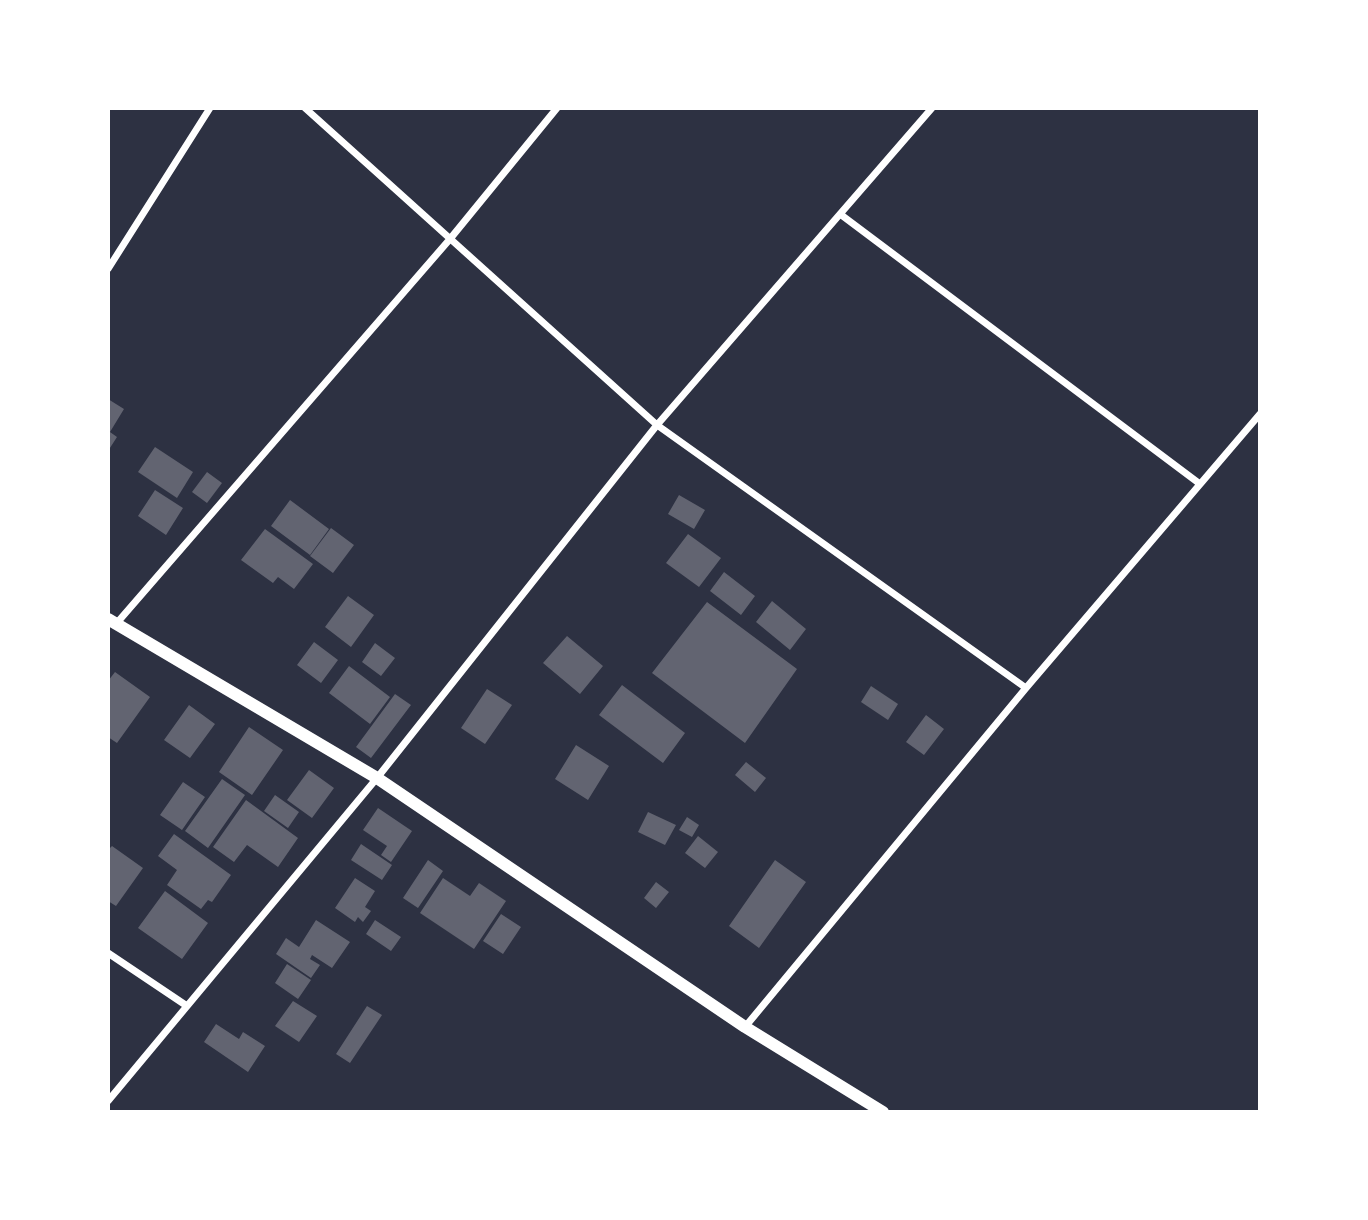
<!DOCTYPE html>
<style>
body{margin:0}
#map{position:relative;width:1368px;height:1220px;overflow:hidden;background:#2d3142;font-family:Barlow,sans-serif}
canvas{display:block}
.frame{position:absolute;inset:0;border:110px solid #fff;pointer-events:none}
</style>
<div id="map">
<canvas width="1368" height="1220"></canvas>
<div class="frame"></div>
</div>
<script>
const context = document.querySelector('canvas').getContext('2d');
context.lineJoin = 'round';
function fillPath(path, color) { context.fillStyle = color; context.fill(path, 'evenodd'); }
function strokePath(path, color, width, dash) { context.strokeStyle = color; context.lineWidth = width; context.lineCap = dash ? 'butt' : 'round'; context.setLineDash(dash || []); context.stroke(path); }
fillPath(new Path2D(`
 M108,399L124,409L110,432L117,437L108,451Z
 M155,447L193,472L177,498L138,472Z
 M207,472L222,483L207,503L192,492Z
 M155,490L183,508L166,535L138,516Z
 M679,495L705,510L694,529L668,514Z
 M290,500L329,529L310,555L271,526Z
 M331,528L354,545L333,573L310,556Z
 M265,529L313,564L294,589L278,577L273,583L241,560Z
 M688,534L721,558L699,587L666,563Z
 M724,572L755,596L741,615L710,591Z
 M348,596L374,615L351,647L325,627Z
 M772,601L806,629L790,650L756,622Z
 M707,602L797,669L745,743L652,673Z
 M567,636L603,666L580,694L543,663Z
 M314,642L338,660L321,683L297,665Z
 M375,643L395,658L381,676L362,662Z
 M349,666L390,697L370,724L329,693Z
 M115,672L150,697L117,743L108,737V681Z
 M622,685L685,733L663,763L599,715Z
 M871,686L898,704L888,720L861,702Z
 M487,689L512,705L485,744L461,728Z
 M395,694L411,705L371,758L356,747Z
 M189,705L215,724L190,758L164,740Z
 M926,715L944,729L924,755L906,742Z
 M249,727L283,750L252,795L219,772Z
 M576,745L609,766L588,800L555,779Z
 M746,762L766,778L755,792L735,775Z
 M309,770L334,788L312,818L287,800Z
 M222,779L245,795L208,848L185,831Z
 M183,782L205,797L182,830L160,815Z
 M275,795L299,812L288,828L264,811Z
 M246,800L298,838L278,867L247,845L234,862L213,847Z
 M378,808L412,831L391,862L381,855L387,846L363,830Z
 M648,812L676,825L665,845L638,832Z
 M687,817L699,825L692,837L679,830Z
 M174,834L231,875L212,902L208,900L201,909L167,885L177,870L158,856Z
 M698,836L718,852L705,868L685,853Z
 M361,844L392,865L382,880L351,860Z
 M112,846L143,868L116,906L108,901V850Z
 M428,860L443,871L418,908L403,898Z
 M775,860L806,882L759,948L729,926Z
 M355,878L375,891L365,907L371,911L363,922L358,917L355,922L335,908Z
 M443,878L470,896L479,883L506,901L474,949L420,913Z
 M656,882L669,892L656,908L644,898Z
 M165,891L208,923L182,959L138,928Z
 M501,914L521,927L503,954L483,941Z
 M316,920L350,942L332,968L312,955L310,959L320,965L311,978L276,954L286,938L299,947Z
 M375,920L401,937L391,951L366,934Z
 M287,964L311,980L298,999L275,983Z
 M293,1001L317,1016L299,1042L275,1026Z
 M367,1006L382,1015L350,1063L336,1054Z
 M216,1024L239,1039L243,1032L265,1046L248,1072L204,1042Z`), '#626471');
strokePath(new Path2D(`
 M305,108L657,425L1026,688
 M840,214L1200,484
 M108,269L210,108
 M116,624L450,239L557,108
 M108,953L187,1006
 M745,1027L1026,688L1260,414
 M108,1101L377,778L657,425L932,108`), '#fff', 7);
strokePath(new Path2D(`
 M108,619L377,778L745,1027L883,1112`), '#fff', 12);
</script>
